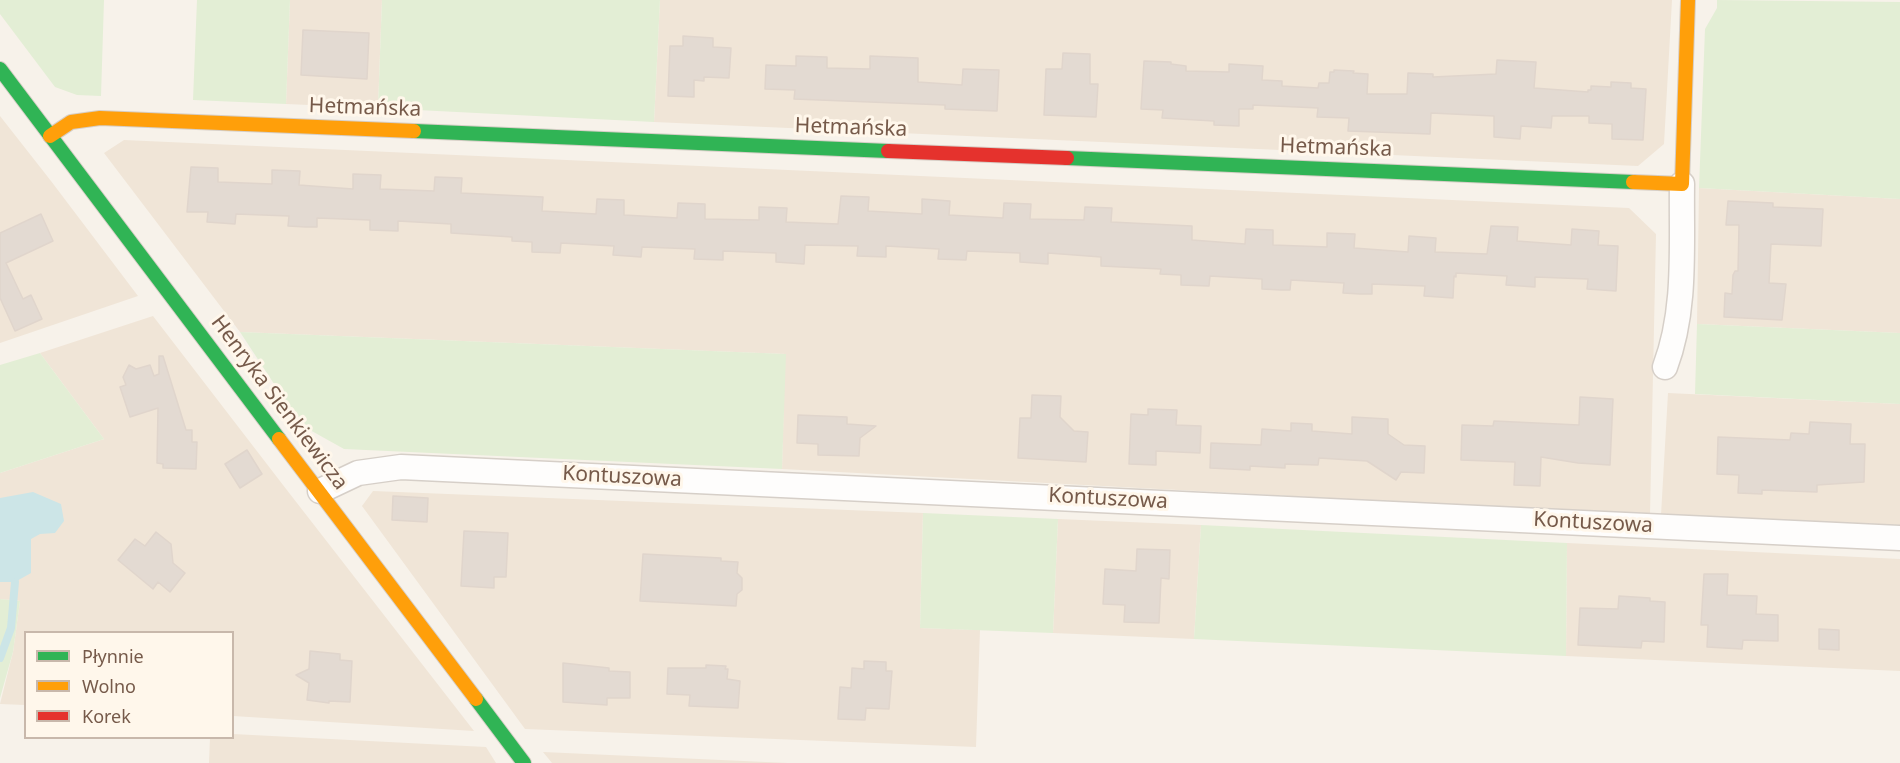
<!DOCTYPE html>
<meta charset="utf-8">
<style>
body{margin:0}
#map{position:relative;width:1900px;height:763px;overflow:hidden;background:#f7f2ea;font-family:"Noto Sans",sans-serif}
canvas{display:block}
.legend{position:absolute;left:24px;top:631px;width:210px;height:108px;box-sizing:border-box;background:#fff7eb;border:2px solid #c8b8ab;margin:0;padding:8px 10px;list-style:none;font-size:18px;color:#765a4a}
.legend li{display:flex;align-items:center;gap:12px;height:30px}
.legend b{width:30px;border:2px solid #c8b8ab}
</style>
<div id="map">
<canvas width="1900" height="763"></canvas>
<ul class="legend">
<li><b style="height:8px;background:#30b455"></b>Płynnie</li>
<li><b style="height:8px;background:#ff9f0a"></b>Wolno</li>
<li><b style="height:8px;background:#e5322d"></b>Korek</li>
</ul>
</div>
<script>
const context = document.querySelector('canvas').getContext('2d');
context.lineJoin = 'round';
function fillPath(path, color) { context.fillStyle = color; context.fill(path, 'evenodd'); }
function strokePath(path, color, width, dash) { context.strokeStyle = color; context.lineWidth = width; context.lineCap = dash ? 'butt' : 'round'; context.setLineDash(dash || []); context.stroke(path); }
function write(font, color, halo, rows, align = 'center') {
  context.font = font + ' "Noto Sans",sans-serif'; context.lineWidth = 6; context.setLineDash([]); context.textBaseline = 'middle'; context.strokeStyle = halo; context.fillStyle = color; for (const [text, x, y, turn = 0] of rows) {
    context.save(); context.translate(x, y); context.rotate((+turn || 0) * Math.PI / 180); context.textAlign = isNaN(turn) ? turn : align; if (halo) context.strokeText(text, 0, 0); context.fillText(text, 0, 0); context.restore();
  }
}
fillPath(new Path2D(`
 M290,0H382L378,108L286,104Z
 M660,0H1672L1664,144L1638,166L654,122Z
 M0,116L51,181L138,296L0,343Z
 M124,140L1629,208L1656,234L1650,515L782,469L785,354L240,332L104,153Z
 M1699,188L1900,199V333L1697,324Z
 M153,316L283,485L474,731L233,716L232,632H26L25,705L0,704L13,652L20,601L0,599V473L104,439L40,353Z
 M1668,393L1900,404V525L1661,515Z
 M373,491L923,513L920,628L980,630L976,747L525,729L362,506Z
 M1058,519L1201,525L1194,639L1053,633Z
 M1567,543L1900,559V671L1566,656Z
 M233,734L486,747L496,763H209L210,738H232Z
 M543,752L788,763H552Z`), '#f0e5d7');
fillPath(new Path2D(`
 M0,0H104L101,96L77,95L55,87L0,14Z
 M197,0H290L286,104L193,100Z
 M382,0H660L654,122L378,108Z
 M1717,0L1900,2V199L1699,188L1705,29L1717,8Z
 M1697,324L1900,333V404L1695,394Z
 M240,332L786,354L782,469L344,449L301,425Z
 M40,353L104,439L0,473V365Z
 M923,513L1058,519L1053,633L920,628Z
 M1201,525L1567,543L1566,656L1194,639Z
 M0,599L20,601L13,652L0,698Z`), '#e3eed5');
fillPath(new Path2D(`
 M33,492L61,504L64,521L55,533L40,534L31,539V573L15,582H0V498Z`), '#cce5e7');
strokePath(new Path2D(`
 M0,658L11,628L15,582`), '#cce5e7', 8);
const building = new Path2D(`
 M303,30L369,33L367,79L301,75Z
 M683,36L713,38V47L731,48L729,78L704,77V81L694,80V97L668,96L670,46H683Z
 M1063,53L1090,54V84H1098L1096,117L1044,115L1046,69H1062Z
 M796,56L827,57V68L870,69V56L918,58V82L962,85L963,69L999,70L997,111L945,109V105L794,99L795,90L765,89L766,65L796,66Z
 M1497,60L1536,62L1534,88L1588,92V90H1591V86L1611,87V82L1631,83V88L1646,89L1643,140L1612,139V124L1589,123V116H1552L1551,128L1521,126L1520,139L1494,137V116L1431,113L1430,134L1348,131L1349,118L1317,117L1318,108L1253,105V109H1239V126L1214,125V121L1162,118L1163,110L1141,109L1144,61L1171,62V64L1186,66V71L1229,72V64L1263,66L1262,80L1282,81V86L1318,88L1319,83H1329L1330,72H1334V70L1354,71L1353,73L1368,74L1367,94H1407L1408,73L1433,74V77L1496,74Z
 M191,167L218,168V182L272,184V170L300,171L299,185L353,189V174L381,175L380,189L434,191L435,177L462,178L461,193L543,197L542,211L596,214L597,199L624,200V215L677,218L678,203L705,204V219L759,220V207L787,208L786,222L838,224L841,196L869,197L868,211L922,214V199L950,201L949,215L1003,218L1004,203L1031,204L1030,219L1084,220L1085,207L1112,208L1111,222L1192,226V240L1245,244L1246,229L1273,230V245L1327,247V233L1355,234L1354,248L1408,252L1409,236L1436,238L1435,252L1487,254L1491,226L1518,227L1517,241L1571,245L1572,229L1599,231L1598,245L1618,246L1616,291L1587,289L1588,279L1535,277V287L1506,285L1507,276L1456,273V277L1454,276L1453,298L1424,296L1425,286L1372,284V294H1360L1343,293L1344,283L1291,280L1290,290H1281L1262,289V279L1210,276L1209,286L1181,285V275L1160,274L1161,269L1101,266V257L1048,253V264L1020,262V253L967,251L966,260L938,259L939,249L886,246V257L857,256L858,246L805,245L804,264L776,262V253L723,251V260L694,259L695,249L642,247L641,257L613,255L614,246L561,243L560,253L532,252V242L512,241V237L451,233V224L398,221V231L370,230V220L317,218V227H306L288,226L289,216L236,214L235,224L207,222L208,212H187Z
 M1728,201L1773,203V207L1823,209L1821,246L1771,244L1769,283L1786,284L1782,320L1724,317L1725,293L1732,294L1733,275L1735,271H1738L1739,225H1726Z
 M41,214L53,241L6,263L23,299L31,295L42,319L15,331L0,298V233Z
 M159,356H163L186,430H192V442H197L196,469L163,468V464L157,463L158,408L130,417L120,387L126,385L123,377L129,365L136,369L150,365L154,376L159,374Z
 M1032,395L1061,396L1060,417L1074,431L1088,432L1086,462L1018,458L1020,418H1031Z
 M1580,397L1613,399L1610,465L1578,463L1541,457L1540,486L1514,485L1515,462L1461,460L1462,425L1493,426L1494,421L1579,425Z
 M1148,409L1177,410L1176,425L1201,426L1200,453L1156,451V465L1129,464L1131,414L1148,415Z
 M798,415L847,417V424L876,426L860,438L859,456L818,455V444L797,443Z
 M1352,417L1388,419V434L1404,445L1425,446L1424,473L1401,472L1396,480L1367,461L1319,458L1318,465L1285,464V468L1250,466V470L1210,468L1211,443L1261,445L1262,429L1291,431V423L1312,424V431L1352,434Z
 M1810,422L1851,424L1850,444H1865L1864,482L1817,485V492L1762,490V494L1738,493L1739,475L1717,474L1718,437L1790,440L1791,433L1809,434Z
 M247,450L262,474L240,488L225,464Z
 M393,496L428,498L427,522L392,520Z
 M464,531L508,533L506,577H494V588L461,586Z
 M156,532L171,544L173,563L185,573L170,592L158,582L153,589L118,560L135,539L145,546Z
 M1137,549L1170,550L1169,579L1161,578L1159,623L1124,622L1125,605L1103,604L1105,569L1136,571Z
 M643,554L721,558V561L738,562L737,573L742,578V590L737,594L736,606L640,601Z
 M1704,574H1728L1727,595L1757,596L1756,614L1778,615V641L1743,640L1742,649L1707,647L1708,625H1701Z
 M1619,596L1650,598V601L1665,602L1664,642L1642,641L1641,648L1578,645L1580,608L1618,609Z
 M1819,629L1839,630V650L1819,649Z
 M310,651L340,654V660L352,661L350,702L329,701V703L307,700L309,683L296,675L309,669Z
 M864,661L886,662V671H892L889,709L866,708L865,720L838,719L840,687L851,688L852,668L864,669Z
 M563,663L609,668V671L630,672V698H607V705L563,702Z
 M706,665L726,666L725,669H728L727,679L740,681L738,708L689,706L690,695L667,694L668,668H706Z`);
fillPath(building, '#e3dad2');
strokePath(building, '#e0d5cc', 1.5);
const street = new Path2D(`
 M1665,367C1687,309 1681,244 1682,184
 M320,491L358,473L401,467L1900,538`);
const fast = new Path2D(`
 M0,69L279,439
 M414,131L888,151
 M1067,158L1633,182
 M476,699L524,763`);
const slow = new Path2D(`
 M50,136L71,122L100,118L414,131
 M1633,182L1682,184L1688,0
 M279,439L476,699`);
const jam = new Path2D(`
 M888,151L1067,158`);
strokePath(street, '#d6cfc8', 27);
strokePath(fast, '#d6cec6', 16);
strokePath(slow, '#d6cec6', 16);
strokePath(jam, '#d6cec6', 16);
strokePath(street, '#fefdfc', 24);
strokePath(fast, '#30b455', 14);
strokePath(slow, '#ff9f0a', 14);
strokePath(jam, '#e5322d', 14);
write('21px', '#765a4a', '#fff7eb', [
 ["Hetmańska",365,108,2],
 ["Hetmańska",851,128,2],
 ["Hetmańska",1336,148,2],
 ["Henryka Sienkiewicza",279,403,53],
 ["Kontuszowa",622,477,3],
 ["Kontuszowa",1108,499,3],
 ["Kontuszowa",1593,523,3]
]);
</script>
